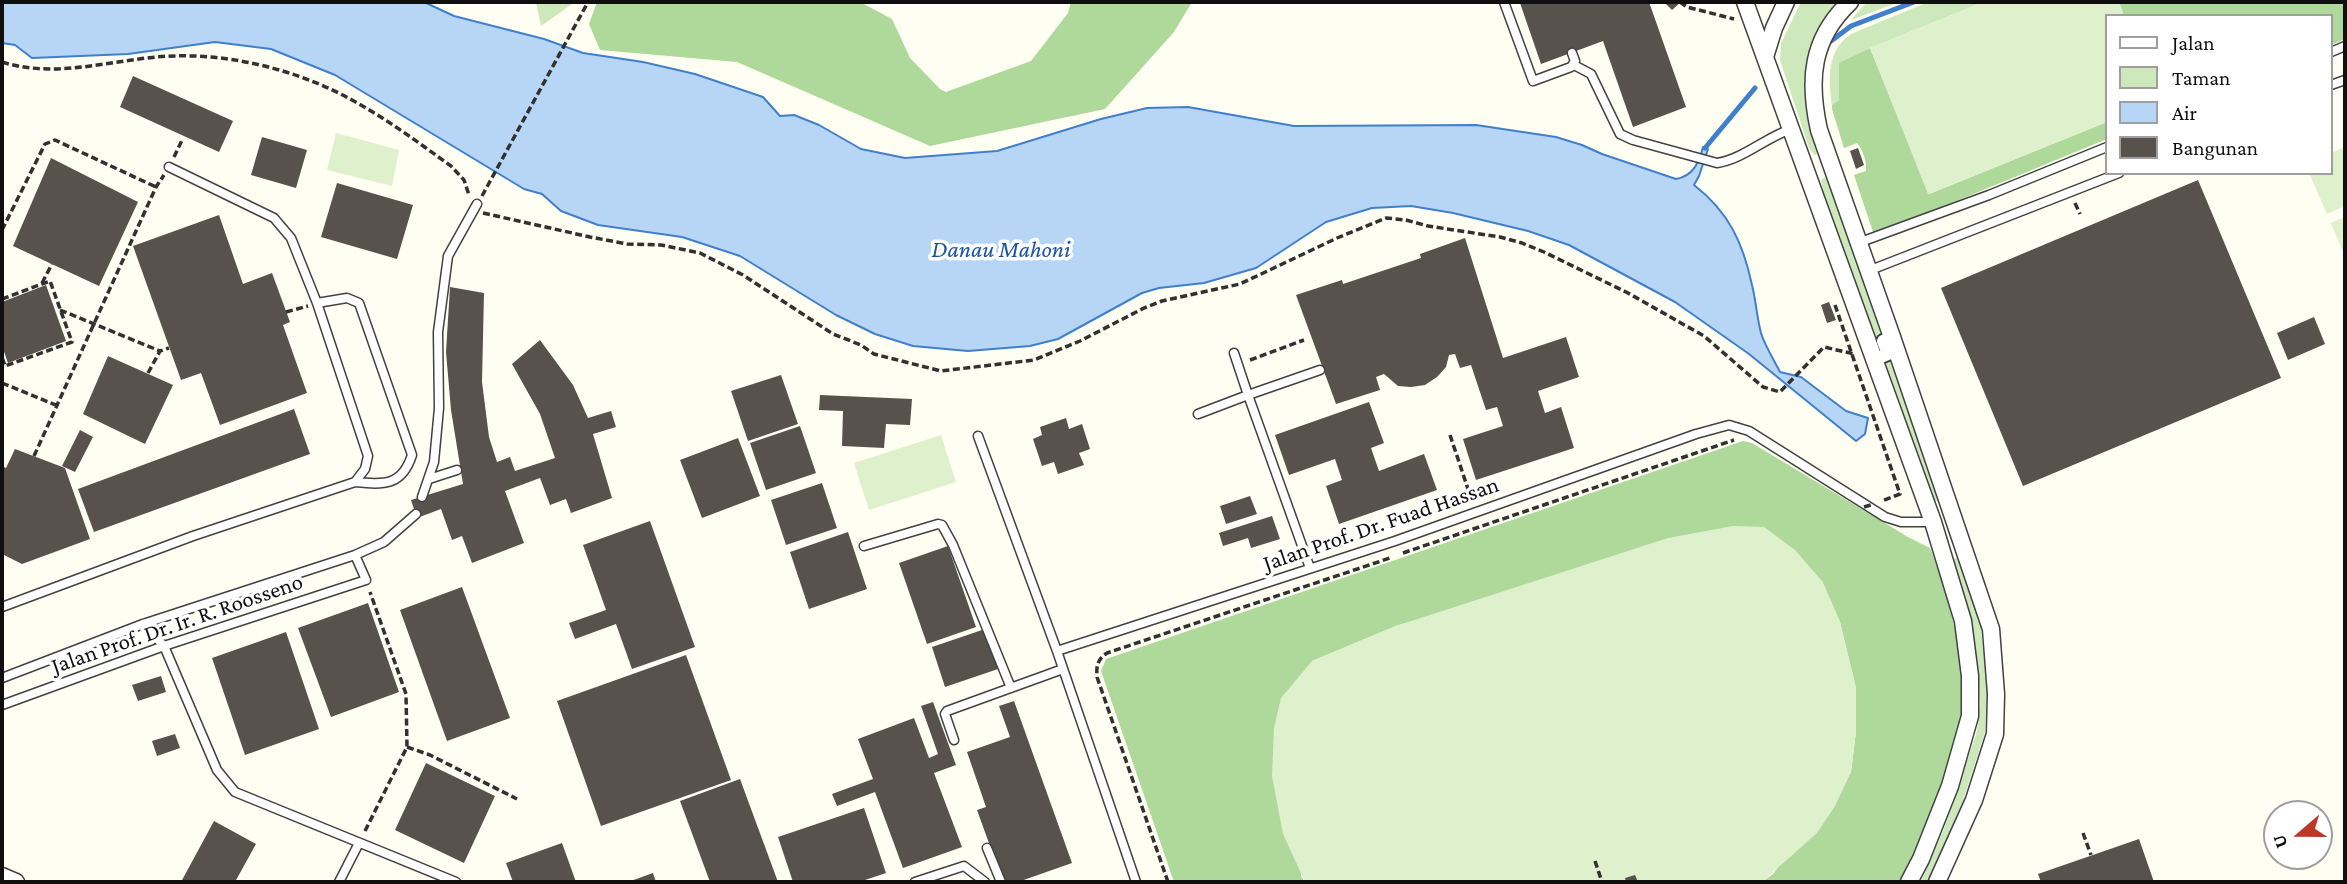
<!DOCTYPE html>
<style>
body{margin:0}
#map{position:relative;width:2347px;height:884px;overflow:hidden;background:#fffef2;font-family:"Crimson Pro",serif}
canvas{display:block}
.frame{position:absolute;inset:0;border:4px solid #0f0f0f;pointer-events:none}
.legend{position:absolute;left:2105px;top:14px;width:228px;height:161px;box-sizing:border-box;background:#fff;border:2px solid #9f9f9f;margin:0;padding:9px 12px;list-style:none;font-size:21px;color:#0f0f0f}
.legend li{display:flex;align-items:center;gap:14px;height:35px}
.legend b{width:35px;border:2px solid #9f9f9f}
.north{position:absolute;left:2263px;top:800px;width:70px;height:70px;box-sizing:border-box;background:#fff;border:2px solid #9f9f9f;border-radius:50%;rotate:250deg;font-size:19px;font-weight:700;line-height:28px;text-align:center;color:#0f0f0f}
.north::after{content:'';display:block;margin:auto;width:24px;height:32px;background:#bd3729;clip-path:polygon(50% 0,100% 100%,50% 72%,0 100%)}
</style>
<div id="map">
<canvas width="2347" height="884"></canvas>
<div class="frame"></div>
<ul class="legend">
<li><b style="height:9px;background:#fff"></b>Jalan</li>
<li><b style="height:19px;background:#cde9bb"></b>Taman</li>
<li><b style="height:19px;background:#b7d5f5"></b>Air</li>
<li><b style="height:19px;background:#58524c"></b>Bangunan</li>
</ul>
<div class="north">U</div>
</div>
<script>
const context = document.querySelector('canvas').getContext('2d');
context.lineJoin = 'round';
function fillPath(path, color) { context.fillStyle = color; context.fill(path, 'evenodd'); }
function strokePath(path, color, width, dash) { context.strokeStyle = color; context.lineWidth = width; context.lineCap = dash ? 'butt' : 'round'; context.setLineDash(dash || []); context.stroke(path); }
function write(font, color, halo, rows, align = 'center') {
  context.font = font + ' "Crimson Pro",serif'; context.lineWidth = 7; context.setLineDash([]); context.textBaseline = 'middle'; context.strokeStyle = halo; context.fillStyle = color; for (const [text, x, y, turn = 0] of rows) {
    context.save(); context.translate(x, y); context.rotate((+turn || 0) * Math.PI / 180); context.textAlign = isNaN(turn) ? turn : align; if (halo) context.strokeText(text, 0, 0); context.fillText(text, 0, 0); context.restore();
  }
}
fillPath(new Path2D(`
 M536,2H575L541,26Z
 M1801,2H1837C1796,56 1803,89 1820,150L1818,154L1814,155L1809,148L1780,60L1781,43Z
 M1867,2H1899L1851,20Z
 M1928,2H1984L1870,48L1840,63L1839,100L1832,105C1828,79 1827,50 1851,34Z
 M1825,177L1829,178L1940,499L1936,501L1933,498L1823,191L1821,180Z
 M1958,556L1962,561L1981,628L1987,689L1985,732L1954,829L1930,882H1921L1945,826L1977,731L1980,702L1971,621L1953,564V560Z`), '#cde9bb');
fillPath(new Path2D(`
 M597,2H860L892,19L910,58L940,89L946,92L1031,61L1068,13L1071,2H1192L1174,32L1105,109L930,146L737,62L600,50L589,24Z
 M2119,2H2345V39L2331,45V16H2124Z
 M1870,48L1929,194L2107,122V139L1874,235L1854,175L1866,171C1867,162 1863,150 1857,143L1844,148L1832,109V105L1839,100V63Z
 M1743,441L1752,443L1908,537L1930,548C1944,584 1967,662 1964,699C1959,758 1926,828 1904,882H1762L1773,874L1851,772L1856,731V688L1840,622L1822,581L1497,595L1396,626L1312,661L1301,876L1305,882H1174L1101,671L1106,659Z`), '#aed99b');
fillPath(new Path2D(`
 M1984,2H2119L2124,16H2107V122L1928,194L1870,48Z
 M336,133L399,150L392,186L327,170Z
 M2345,147V206L2327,214L2309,173H2331V153Z
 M2345,217V257L2331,223Z
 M941,435L956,482L869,510L854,463Z
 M1733,526L1764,527L1795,550L1822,581L1840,622L1856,688V731L1851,772L1835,806L1817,833L1762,882H1305L1283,834L1272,776L1274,728L1281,698L1312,661L1396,626L1668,538Z`), '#dff0cd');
const water = new Path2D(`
 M2,2H424L454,16L544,39L583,53L643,62L695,74L763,97L780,116L794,115L819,125L861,149L905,158L997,151L1101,119L1147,108L1188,107L1294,126L1476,125L1556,137L1582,145L1602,154L1676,179C1693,176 1699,163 1703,147L1708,149L1699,176L1694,185C1729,212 1743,243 1752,285C1756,301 1757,318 1761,333C1765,346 1774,360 1780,372L1801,377L1846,411L1868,418L1865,434L1856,441L1749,354L1675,302L1569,245L1528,231L1453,213L1411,206L1372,208L1326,222L1256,268L1204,283L1159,288L1142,293L1058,339L1030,346L968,351L913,346L875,334L836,315L740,256L682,237L598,225L561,211L542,194L524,189L335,75L271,49L215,42L128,54L32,58L15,45L2,43Z`);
fillPath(water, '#b7d5f5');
strokePath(water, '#4080cb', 2);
strokePath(new Path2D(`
 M1831,41L1851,26L1914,2
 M1705,148L1755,88`), '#4080cb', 5);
fillPath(new Path2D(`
 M1649,2L1686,107L1633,127L1603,41L1541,64L1520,3Z
 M1664,2H1681L1672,10Z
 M133,76L233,121L219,152L120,107Z
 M262,137L307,150L296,188L251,175Z
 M1858,148L1864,165L1856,169L1850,151Z
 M51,158L138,202L99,286L13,246Z
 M2198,180L2281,378L2023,486L1941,288Z
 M337,183L413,205L397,259L321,237Z
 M219,215L243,284L272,273L290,322L283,325L307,393L220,425L201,373L181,380L133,246Z
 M1465,238L1503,358L1566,337L1579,377L1538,391L1545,413L1561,407L1574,448L1476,480L1463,439L1503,426L1497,407L1486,410L1471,365L1460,368L1455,354L1449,355L1446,367L1437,377L1425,385L1411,387L1398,386L1384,374L1376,377L1380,390L1336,404L1296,295L1342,280L1343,284L1421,258L1420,254Z
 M46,285L66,341L8,363L2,346V302Z
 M450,287L484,293L482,382L489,437L497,462L510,457L515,471L555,458L540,414L512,364L540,340L573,385L588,418L611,411L616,427L593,434L612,498L571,513L566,499L550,505L540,478L505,491L524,543L472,563L462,536L452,540L441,509L417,518L411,500L463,484L451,410L446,352Z
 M1829,302L1836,320L1827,323L1821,305Z
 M2314,317L2325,344L2288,360L2277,333Z
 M108,356L173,385L145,444L83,414Z
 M781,375L798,424L748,441L731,391Z
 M820,395L912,399L910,425L886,424L884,448L842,446L843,411L819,410Z
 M1369,402L1384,443L1371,448L1379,471L1424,454L1437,490L1339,524L1326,486L1342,480L1335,459L1289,475L1275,435Z
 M294,409L310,454L94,532L78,489Z
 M1066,418L1069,429L1082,424L1090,449L1079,453L1084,465L1058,474L1054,462L1042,466L1033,439L1042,435L1040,427Z
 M800,426L816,473L766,490L750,443Z
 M80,430L93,437L75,472L62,466Z
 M738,438L760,496L702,518L680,460Z
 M15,449L65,468L90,539L22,564L2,554V466L6,468Z
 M822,483L837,528L786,545L771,500Z
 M1250,496L1257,514L1226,524L1220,506Z
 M1272,516L1280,539L1251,548L1248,538L1223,546L1219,533Z
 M650,521L695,647L632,669L616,624L575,639L569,623L606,610L583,545Z
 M848,532L867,589L809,609L790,552Z
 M948,546L976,627L927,644L899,563Z
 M462,587L510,718L447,741L400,610Z
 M368,603L399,692L331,717L298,628Z
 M985,629L998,669L945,687L932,647Z
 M286,632L319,729L245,755L212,658Z
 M686,655L731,780L601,826L557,701Z
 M161,676L166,692L138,701L132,685Z
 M1014,701L1072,863L1018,882H1003L977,810L986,807L967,752L1010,737L999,706Z
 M933,702L956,765L934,773L962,847L903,868L875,792L837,806L832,794L873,779L858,739L914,718L929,758L938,754L921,706Z
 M175,734L180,748L157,756L152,741Z
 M426,763L495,796L464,863L395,830Z
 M740,779L778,882H710L680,801Z
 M864,808L886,873L859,882H793L778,837Z
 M214,821L256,844L235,882H181Z
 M2139,839L2154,882H2041L2038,874Z
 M562,843L576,882H513L506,863Z
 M653,873L656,882H628Z
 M1635,875L1638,882H1626L1625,878Z`), '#58524c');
const service = new Path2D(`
 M1504,2L1533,81L1571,67L1575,61L1572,53
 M2331,52L2345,46
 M1574,65L1591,74L1620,134L1633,140L1717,163C1743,159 1765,138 1791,129
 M2331,85L2345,80
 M1858,243L1989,195L2107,147
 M1868,271L2119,173
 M317,303L347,298L359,303L412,455C402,486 384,485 355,482
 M1234,353L1248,395L1320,370
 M1198,414L1248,395L1310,568
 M978,436L1057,651
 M429,479L457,470
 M422,497L434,462L439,408L438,332L448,256L477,204
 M864,546L938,524L942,525L953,545L1011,688
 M2,607L193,536L355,482L365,469L368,456L317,303L291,238L274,218L169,167
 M143,624L164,646L217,770L235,792L456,882
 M2,678L143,624L355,555
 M2,705L164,646L366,580L355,555L384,542L416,514
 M954,740L945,714L947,711L1063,669
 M987,848L1001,882
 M339,882L359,843
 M915,882L964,866L985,882
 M1136,882L1057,651L1395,541L1696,434L1729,425L1749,431L1885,517L1901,522H1933`);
const pedestrian = new Path2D(`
 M1874,360L1888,354L1883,341L1892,337`);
const minor = new Path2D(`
 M1745,2L1933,522L1963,621L1970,676V716L1950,786L1921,859L1909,882
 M1850,2C1811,39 1808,80 1819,130L1892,337L1991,629L1996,694L1995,734L1974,800L1937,882
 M1765,57L1774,28L1786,2
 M2,876L16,882`);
strokePath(service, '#424242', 11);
strokePath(pedestrian, '#424242', 16);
strokePath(minor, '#424242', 19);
strokePath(new Path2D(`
 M458,2H459
 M1680,2L1687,7L1734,19
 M2,62C53,78 104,62 156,57C222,51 294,68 352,100C387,119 419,143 451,166L464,180L469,195
 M174,157L183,138
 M482,196L588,2
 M2075,203L2080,214
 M483,213L590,237L627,244L661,245L700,253L743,275L833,334L861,345L874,354L941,371L1034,360L1080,341L1144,308L1162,301L1240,284L1337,238L1386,218L1406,220L1428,226L1500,237L1522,243L1544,252L1628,293L1704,336L1763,387L1780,392L1824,347L1854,354
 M2,230L45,144L55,140L156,187
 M42,283L52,264
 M2,299L50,281L72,342L5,366L2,357
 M1835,305L1900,494L1882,501
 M60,310L160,351
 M286,312L308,306
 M1250,360L1304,340
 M148,373L160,351L169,348
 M2,383L58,406
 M1450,435L1472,501
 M34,456L156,187L164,175
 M1403,553L1734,440
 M407,747L430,755L517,799
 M365,831L407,747L406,694L370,592
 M2083,833L2091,855
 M1595,861L1602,882
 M1168,882L1097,677C1096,665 1098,659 1107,653L1390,558`), '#313131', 3.5, [7, 3.5]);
strokePath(service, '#fff', 8);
strokePath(pedestrian, '#fff', 12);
strokePath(minor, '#fff', 16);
strokePath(new Path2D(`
 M1864,507L1874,504`), '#313131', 3.5, [7, 3.5]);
write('23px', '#0f0f0f', '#fff', [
 ["Jalan Prof. Dr. Fuad Hassan",1381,524,-19],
 ["Jalan Prof. Dr. Ir. R. Roosseno",177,624,-19]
]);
write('italic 24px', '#1a539f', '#fff', [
 ["Danau Mahoni",1001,250]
]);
</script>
